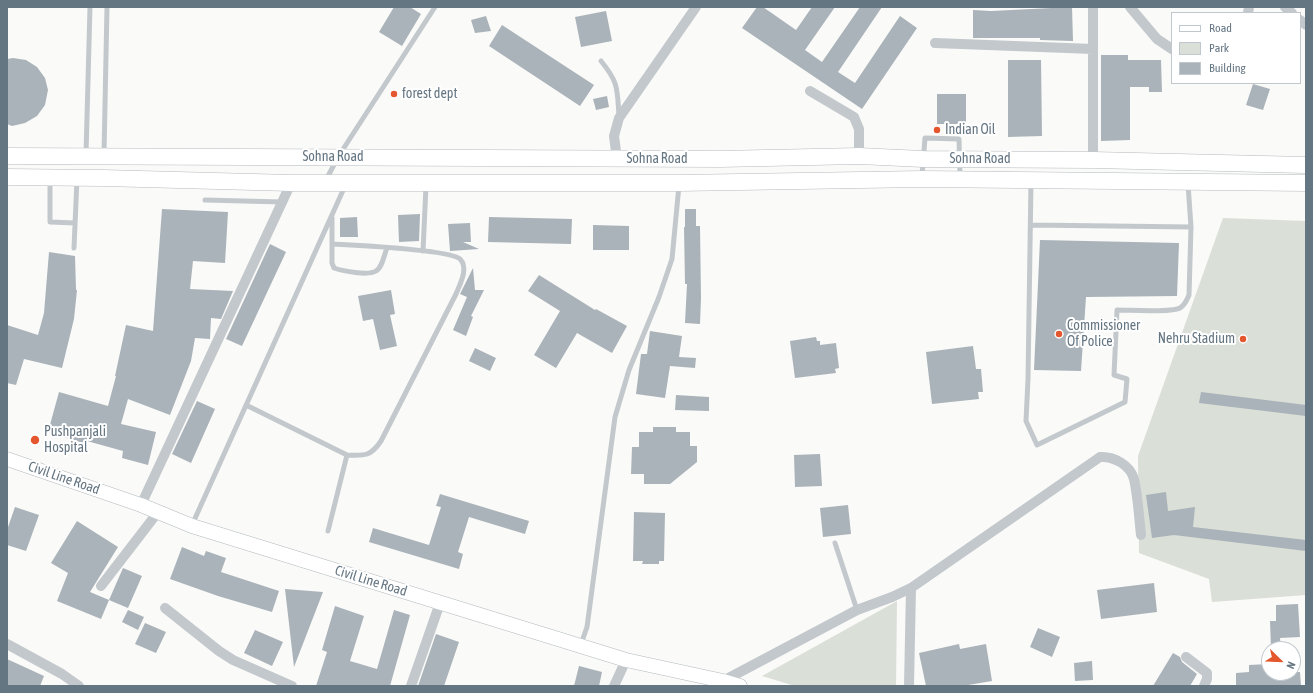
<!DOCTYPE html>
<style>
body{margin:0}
#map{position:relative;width:1313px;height:693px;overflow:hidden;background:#fafaf8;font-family:"Asap Condensed",sans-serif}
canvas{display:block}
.frame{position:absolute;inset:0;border:8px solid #657683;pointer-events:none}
.legend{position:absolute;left:1171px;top:12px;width:130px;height:72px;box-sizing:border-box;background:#fff;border:1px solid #c1c8cd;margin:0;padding:5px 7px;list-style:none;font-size:12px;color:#657683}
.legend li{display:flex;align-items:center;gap:8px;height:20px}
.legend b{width:20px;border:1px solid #c1c8cd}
.north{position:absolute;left:1261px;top:641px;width:40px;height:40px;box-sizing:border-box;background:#fff;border:1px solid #c1c8cd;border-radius:50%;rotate:113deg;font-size:11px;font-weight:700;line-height:16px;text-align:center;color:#657683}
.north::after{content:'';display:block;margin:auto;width:14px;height:18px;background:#e4572e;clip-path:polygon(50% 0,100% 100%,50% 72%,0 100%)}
</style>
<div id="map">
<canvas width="1313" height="693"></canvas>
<div class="frame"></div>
<ul class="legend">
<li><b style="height:5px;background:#fff"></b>Road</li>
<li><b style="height:11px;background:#dadfd7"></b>Park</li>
<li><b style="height:11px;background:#aab3b9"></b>Building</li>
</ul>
<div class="north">N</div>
</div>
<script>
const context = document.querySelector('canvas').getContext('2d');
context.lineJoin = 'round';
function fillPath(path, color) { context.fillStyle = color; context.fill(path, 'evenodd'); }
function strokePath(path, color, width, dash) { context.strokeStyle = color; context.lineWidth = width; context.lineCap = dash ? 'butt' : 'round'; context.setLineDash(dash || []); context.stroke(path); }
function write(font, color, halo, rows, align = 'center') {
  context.font = font + ' "Asap Condensed",sans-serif'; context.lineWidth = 4; context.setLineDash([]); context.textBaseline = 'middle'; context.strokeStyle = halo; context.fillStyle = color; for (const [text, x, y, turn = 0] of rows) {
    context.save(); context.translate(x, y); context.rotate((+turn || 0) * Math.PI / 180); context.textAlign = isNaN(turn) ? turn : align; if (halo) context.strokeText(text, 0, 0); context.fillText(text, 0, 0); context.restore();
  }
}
fillPath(new Path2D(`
 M1223,218L1306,221V595L1212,602L1209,579L1139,553L1138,456Z
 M897,601L896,686H795L762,676Z`), '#dadfd7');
fillPath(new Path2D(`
 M394,7H410L421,14L402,46L379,32Z
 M757,7H763L796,30L812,7H835L805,50L822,62L860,7H882L838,72L855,83L900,16L917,28L862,109L742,28Z
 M1072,7L1073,41L1040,40V38H973V10L991,11Z
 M606,11L612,41L581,47L575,17Z
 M486,16L491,31L475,33L471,20Z
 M502,25L594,85L580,106L489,46Z
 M1101,55H1128V60H1161L1162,92H1149V87H1130V140L1101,141Z
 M13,58L26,60L37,67L45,78L48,90L45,105L37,116L25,123L12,126L7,124V59Z
 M1008,60H1041L1042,136L1008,137Z
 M1253,84L1270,89L1263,110L1246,105Z
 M937,94H966V124H937Z
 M607,96L609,107L596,110L593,99Z
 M162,209L228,212L225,263L193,261L190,289L233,291L221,319L211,318L210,339L195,338L191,361L170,415L128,399L121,424L156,432L148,465L122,458L123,451L87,441L86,444L48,432L59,392L108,406L116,376H115L126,325L153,331Z
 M685,209H696V226H700L701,298L700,324L685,323L687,284H685L684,227H685Z
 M420,214L419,241L399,242L398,215Z
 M357,217L358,237H340V218Z
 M489,217L572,219L571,244L488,242Z
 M470,223L471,242H463L479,249L450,251L448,224Z
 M593,225L629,226V250H593Z
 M1040,240L1179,243L1177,296L1086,297L1081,371L1034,370Z
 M270,244L286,252L242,346L226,339Z
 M49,252L75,256L76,290H77L74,319L62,368L24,359L16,385L7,383V325L38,335L44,313Z
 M473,268L475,290H484L471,316L473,317L466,336L453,330L467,297L460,294Z
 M539,275L595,310L596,309L627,326L612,353L577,333L556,368L534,355L560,311L528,291Z
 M391,290L395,314L390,315L397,346L380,350L373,319L363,321L358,296Z
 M650,331L682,336L679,357L696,358L695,368L670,366L665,398L636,394L641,354H647Z
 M816,337L817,341H820V345L836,343L839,368L835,369L836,373L795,378L790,341Z
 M973,346L976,369H981L983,392H978L979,399L932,404L926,352Z
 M475,348L496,358L490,371L469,361Z
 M1201,392L1306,405V416L1199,403Z
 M676,395L709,397V411L675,410Z
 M197,401L215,409L191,463L172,454Z
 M653,427H676V432H690V446H697V462L670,484H644V474H631L632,447H639V432H653Z
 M820,454L822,486L795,487L794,455Z
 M1166,492L1168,511L1195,507L1193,527L1306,540V551L1174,535L1152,538L1146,495Z
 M440,494L529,521L525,534L469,517L458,552L463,554L459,569L369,542L373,528L429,545L441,507L436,506Z
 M848,505L851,534L823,537L820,508Z
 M15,507L39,515L26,551L7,545V530Z
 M634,512L665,513L664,561H659V564H642L643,561H633Z
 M77,521L118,547L90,592L109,600L101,619L57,601L68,573L51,563Z
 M182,547L204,556L206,551L226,558L221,572L279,591L272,612L218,596L170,579Z
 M123,568L142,576L128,608L109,600Z
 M1154,583L1157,612L1101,619L1097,590Z
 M285,589L323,592L294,667Z
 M1298,604L1300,637L1280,638L1281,649H1271L1270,621H1276V605Z
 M335,606L364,616L350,661L377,669L394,610L410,615L390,686H316L327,652L322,650Z
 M128,610L144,617L138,630L122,622Z
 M145,623L166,632L156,653L135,644Z
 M1038,628L1060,637L1052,657L1030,647Z
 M255,630L283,642L272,666L244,653Z
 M436,634L459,642L444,686H418Z
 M959,644L960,649L986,644L992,681L968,685V686H926L919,653Z
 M1173,653L1180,657L1182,662L1197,674L1190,686H1153Z
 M7,659L44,676L40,686H7Z
 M1092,661L1093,680L1075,681L1074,663Z
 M1269,664V673L1300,672L1301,686H1236V673L1249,672V665Z
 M579,666L602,672L599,686H574Z`), '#aab3b9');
const secondary = new Path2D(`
 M7,459L141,505L192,526L626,660L723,681L740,686`);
const primary = new Path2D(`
 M7,156L720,159L859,156L923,159L1093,160L1306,165
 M7,177L103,178L291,183H679L922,179L1306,183`);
strokePath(secondary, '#b3babf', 15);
strokePath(primary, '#b5babe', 17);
strokePath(new Path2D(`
 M601,61C619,83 617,89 619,115
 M86,154L90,7
 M104,154L107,7
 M922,176L925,138L959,139L960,176
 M50,180V222L75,223
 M326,180L338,157L435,7
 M1031,181L1028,379L1026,421L1037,445L1125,402L1127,379L1114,375L1117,310C1130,310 1171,313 1180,308C1185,305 1187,300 1189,295L1191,227L1188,184
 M205,200L282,202
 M332,218V263L334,268C343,271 368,276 376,271C382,268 384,255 387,248
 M1031,225L1191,227
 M74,248L77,179
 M423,251L426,186
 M246,405L347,455C365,456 371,456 381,441L456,294C460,284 469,268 460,259C450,250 352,245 332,244
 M192,525L345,186
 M328,531L347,455
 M835,543L857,610
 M581,644L587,627L615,417L629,370L659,297L672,259L679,185`), '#c3c8cc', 5);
strokePath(new Path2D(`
 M1130,7L1157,39L1172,49
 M1285,7L1292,13
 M1248,13L1249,7
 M1300,20L1306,25
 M935,43L1093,49
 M810,91L854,117L859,129V156
 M617,159L614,136L619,118L696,7
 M1093,160V7
 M141,505L291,183
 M101,586L158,512
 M165,608L219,651L233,660L292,686
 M7,644L62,674L79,686
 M1186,657L1207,673V679L1204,686
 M723,681L857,610L892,597L911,588L1100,457C1114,456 1130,465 1134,479C1138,497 1139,517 1141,535
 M411,686L440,603
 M614,686L626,660
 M909,686L911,588`), '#c3c8cc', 10);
strokePath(secondary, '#fff', 14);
strokePath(primary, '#fff', 16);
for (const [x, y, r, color] of [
 [394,94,4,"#e4572e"],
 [937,130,4,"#e4572e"],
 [1059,334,4,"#e4572e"],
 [1243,339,4,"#e4572e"],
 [35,440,5,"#e4572e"]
]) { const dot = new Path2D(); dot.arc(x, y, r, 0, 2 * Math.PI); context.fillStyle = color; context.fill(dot); strokePath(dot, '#fff', 1.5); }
write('14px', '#657683', '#fff', [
 ["forest dept",402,94],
 ["Indian Oil",945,130],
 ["Commissioner",1067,326],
 ["Of Police",1067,342],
 ["Nehru Stadium",1235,339,"right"],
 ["Pushpanjali",44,432],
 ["Hospital",44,448]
], 'left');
write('14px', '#657683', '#fff', [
 ["Sohna Road",333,157],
 ["Sohna Road",657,159],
 ["Sohna Road",980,159],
 ["Civil Line Road",64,478,19],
 ["Civil Line Road",371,581,17]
]);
</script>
